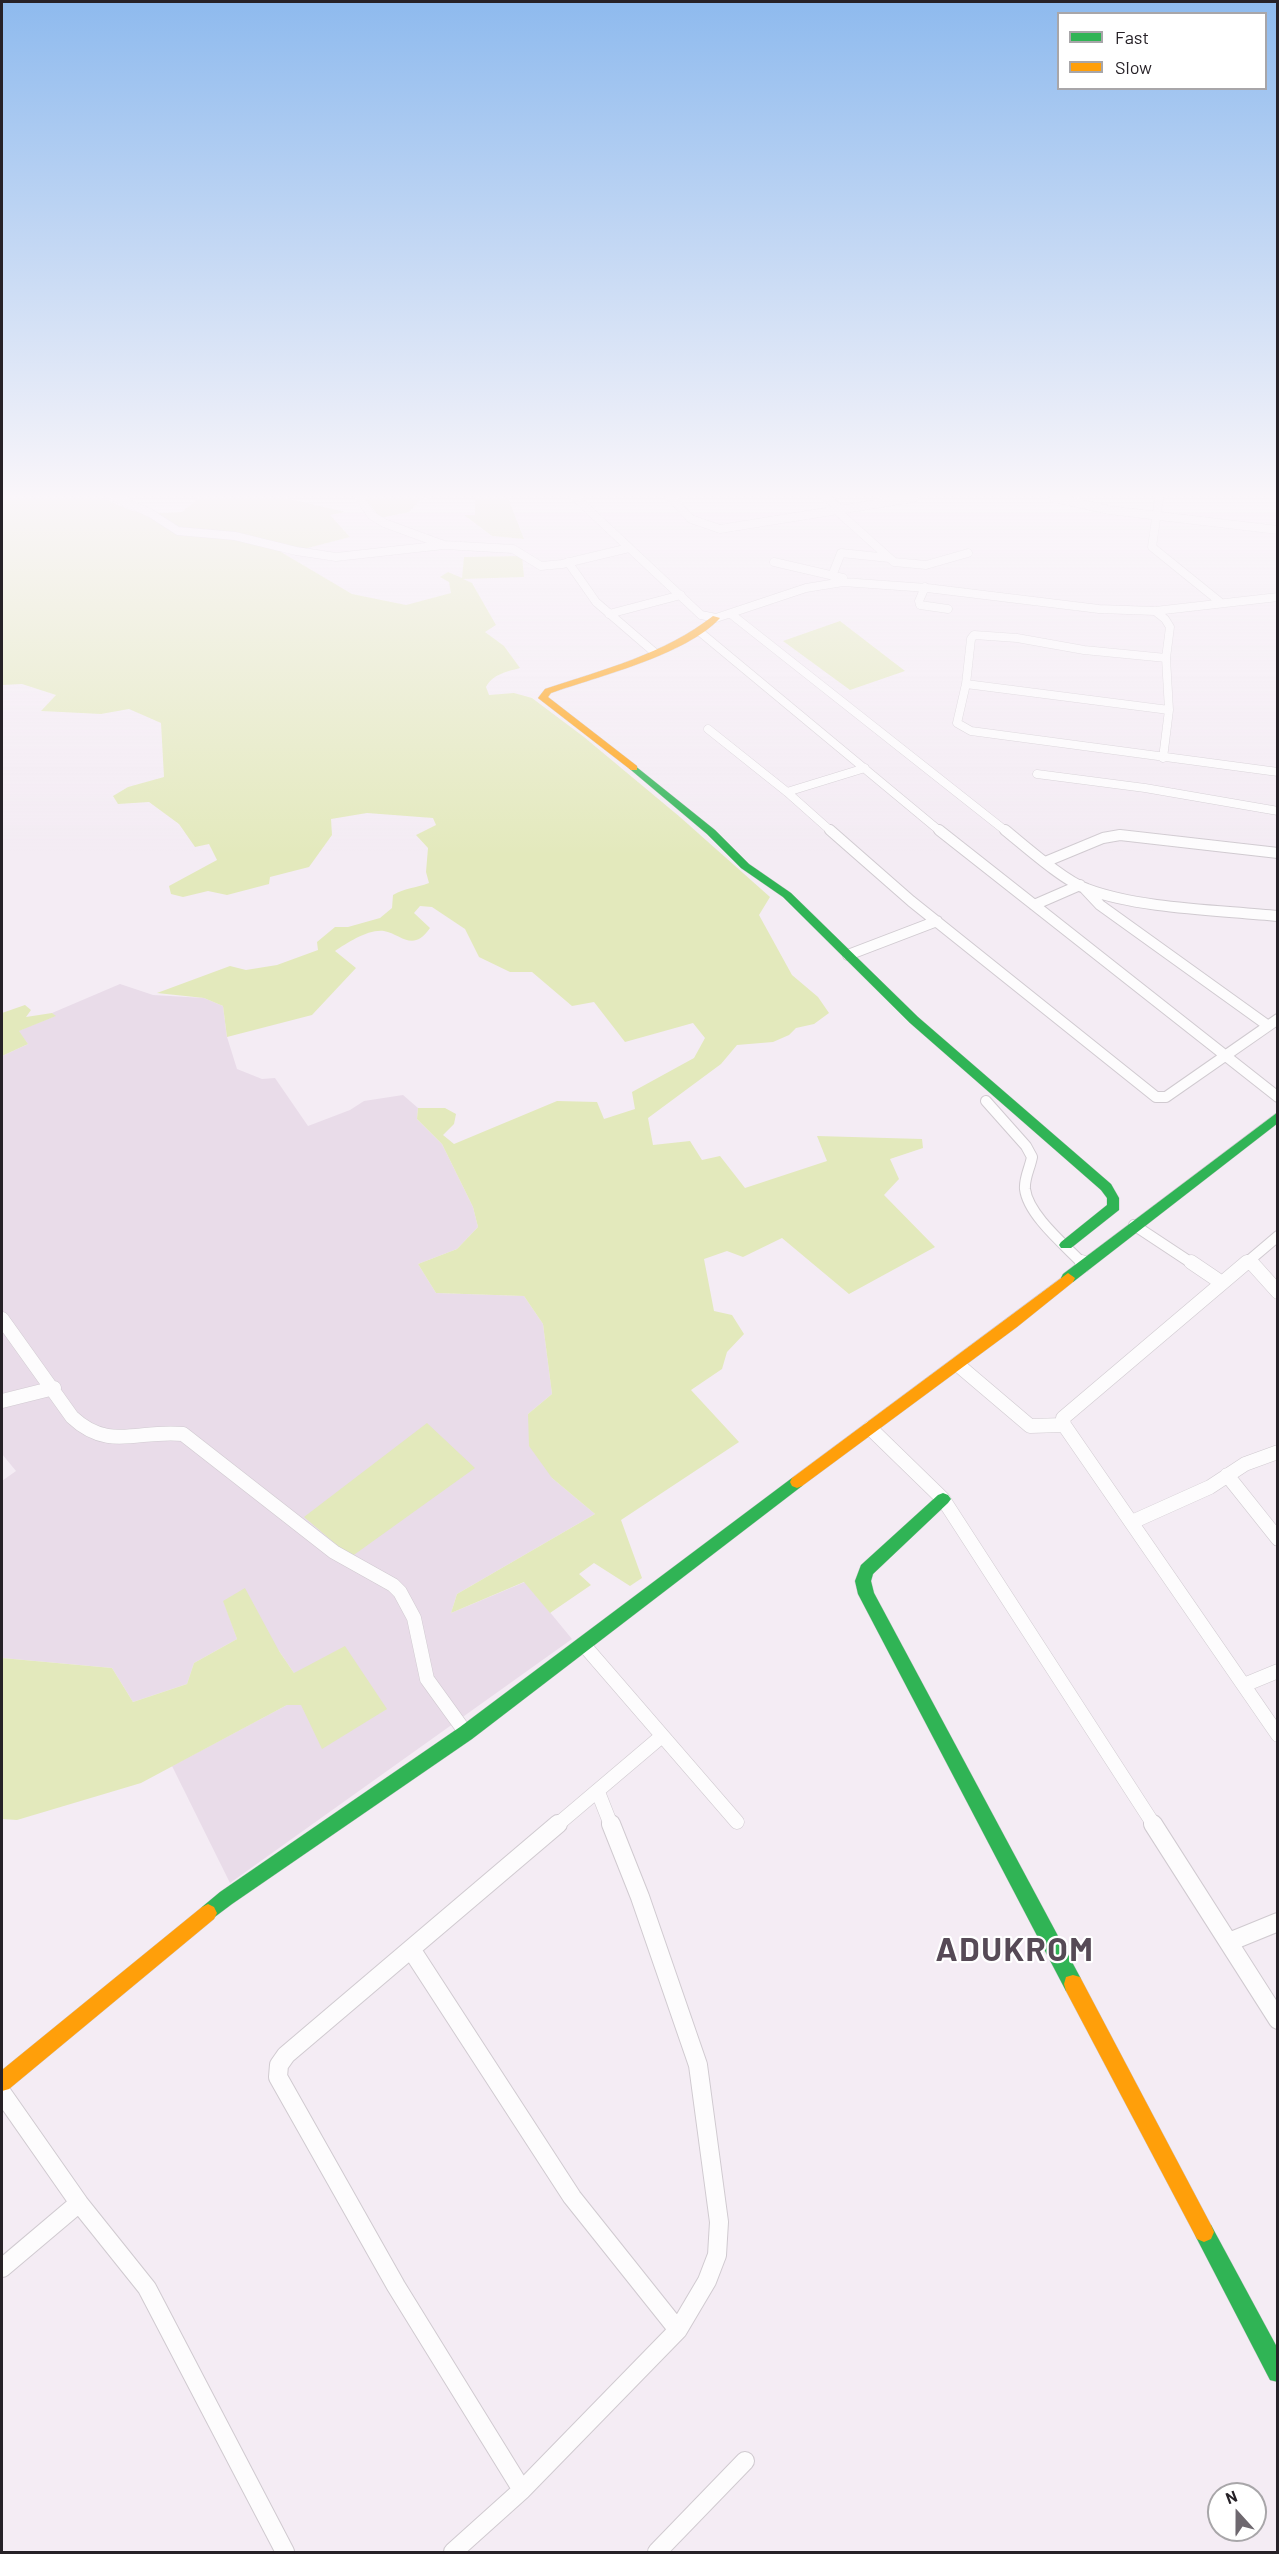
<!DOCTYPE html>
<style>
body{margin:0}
#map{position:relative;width:1279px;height:2554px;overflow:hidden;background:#f4ecf4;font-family:Barlow,sans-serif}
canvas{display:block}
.frame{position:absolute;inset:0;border:3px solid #262127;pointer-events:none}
.legend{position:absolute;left:1057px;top:12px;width:210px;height:78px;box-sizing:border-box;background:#fff;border:2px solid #a8a6a9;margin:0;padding:8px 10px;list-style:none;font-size:18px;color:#262127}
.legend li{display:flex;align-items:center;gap:12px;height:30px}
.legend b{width:30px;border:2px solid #a8a6a9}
.north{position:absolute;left:1207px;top:2482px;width:60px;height:60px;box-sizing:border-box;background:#fff;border:2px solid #a8a6a9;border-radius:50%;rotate:339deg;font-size:16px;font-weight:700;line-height:24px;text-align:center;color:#262127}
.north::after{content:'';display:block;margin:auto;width:21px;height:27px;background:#6e686f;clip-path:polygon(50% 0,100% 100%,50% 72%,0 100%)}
</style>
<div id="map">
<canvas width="1279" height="2554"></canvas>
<div class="frame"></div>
<ul class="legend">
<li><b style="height:8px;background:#30b455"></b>Fast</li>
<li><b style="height:8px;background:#ff9f0a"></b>Slow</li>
</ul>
<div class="north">N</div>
</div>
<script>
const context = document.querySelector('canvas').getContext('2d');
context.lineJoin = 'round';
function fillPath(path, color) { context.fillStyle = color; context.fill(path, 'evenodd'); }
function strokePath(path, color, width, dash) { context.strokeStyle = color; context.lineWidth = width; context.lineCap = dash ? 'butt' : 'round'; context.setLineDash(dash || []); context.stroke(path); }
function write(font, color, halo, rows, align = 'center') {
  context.font = font + ' Barlow,sans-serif'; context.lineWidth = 4.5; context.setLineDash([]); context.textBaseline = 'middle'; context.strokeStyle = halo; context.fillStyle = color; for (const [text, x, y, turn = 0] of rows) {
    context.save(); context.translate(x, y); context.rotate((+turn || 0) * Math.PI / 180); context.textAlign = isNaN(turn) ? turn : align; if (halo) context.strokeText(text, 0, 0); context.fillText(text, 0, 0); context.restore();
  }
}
fillPath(new Path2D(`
 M120,984L153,995L204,998L223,1006L227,1037L237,1069L262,1079L275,1078L308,1126L350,1110L364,1101L403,1095L418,1108L417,1119L442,1144L473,1207L478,1227L457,1249L418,1264L436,1293L524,1296L543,1324L552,1394L528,1414L552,1478L595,1514L457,1594L451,1613L525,1582L572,1639L230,1883L172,1766L287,1705H301L294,1673L279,1651L224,1602L237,1639L194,1663L187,1684L133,1702L112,1668L2,1658V1481L16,1471L2,1454V1056L28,1044L18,1031L55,1016L52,1013Z`), '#e9dce9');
fillPath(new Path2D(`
 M2,498H102L132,511L165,513L182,512L199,498H285L345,512L330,515L350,537L304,549L281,552L352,594L406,605L451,593L449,582L440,577L448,572L462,578L464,557L522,556L524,577L463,579L472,583L496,625L485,632L504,646L520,668C506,672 493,674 486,687L489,695L514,693L532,698L584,737L680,817L770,897L759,915L792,975L818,997L829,1013L814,1024L796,1028L789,1035L773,1042L737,1045L721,1064L648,1118L653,1145L690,1141L702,1160L720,1156L745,1188L827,1161L817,1136L922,1139L923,1148L890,1159L899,1179L884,1195L935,1247L849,1294L782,1238L743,1257L727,1251L704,1259L714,1311L732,1315L744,1334L727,1352L722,1369L691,1390L739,1442L621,1520L642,1578L630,1586L594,1563L579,1574L591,1585L550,1613L524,1582L451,1613L457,1594L595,1514L552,1478L529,1446L528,1414L552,1394L543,1324L524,1296L436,1293L418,1264L457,1249L478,1227L473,1207L442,1144L417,1119L418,1108H445L456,1114L454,1124L443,1135L454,1144L557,1101L597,1102L604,1119L635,1109L632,1092L694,1058L705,1038L693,1023L625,1042L594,1002L572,1006L532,972H510L479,957L465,929L432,907L420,906L414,913L430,928C413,953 401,934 384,931C368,929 347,943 335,951L356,968L312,1015L227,1037L223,1006L204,998L157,993L230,966L246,970L277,965L318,950L317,942L335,927H348L380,918L392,908L393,895C404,888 416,888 429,883L426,872L428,848L416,835L436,825L433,818L367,813L331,819L332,835L309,867L270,877L269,884L227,895L208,891L183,897L171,894L169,886L217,860L209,844L195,847L179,824L149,802L118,804L113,796L128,787L164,777L161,723L129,709L101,714L41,711L56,695L22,684L2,685Z
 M365,498H430L421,499L409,512L380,518Z
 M475,498H508L524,539L492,536L464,515H475Z
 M840,621L905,671L850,690L783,641Z
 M25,1005L31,1010L26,1017L52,1013L56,1016L19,1031L28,1044L2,1056V1013Z
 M427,1423L475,1468L351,1557L304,1517Z
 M245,1588L279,1651L294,1673L345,1646L387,1709L322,1749L301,1705H287L141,1783L17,1820L2,1819V1658L112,1668L133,1702L187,1684L194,1663L237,1639L223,1601Z`), '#e3e9bc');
const streetFar3 = new Path2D(`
 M116,498L150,513L178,531L235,536L296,551L336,557L444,545
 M360,498L371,515L384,523L444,545L513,549L541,566L562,564L629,548
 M576,498L701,615L716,618L806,588L843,582L927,588L1099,609L1155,611L1278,597
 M671,498L691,519L720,529L913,498
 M827,498L840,509
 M1054,498L1109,510L1278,530
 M1159,498L1152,547L1220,602
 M836,510L894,562L926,565L968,553
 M568,562L596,602L654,652
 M774,562L843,578
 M832,576L841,553L889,558
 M925,587L919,601L920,605L948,609
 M1155,611L1165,619L1170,627L1166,658L1169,710L1163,758
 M609,614L681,595
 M731,614L1007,832
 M700,632L941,832
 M1166,658L1084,650L1017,638L974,635L971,639L966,684L957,723L971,731L1278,772
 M966,684L1169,710
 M708,729L787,792L832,832
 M1037,774L1145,788L1278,811
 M787,792L865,768`);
const streetFar2 = new Path2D(`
 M830,830L911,901L1156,1097H1166L1278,1019
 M939,830L1278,1097
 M1005,830C1025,846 1064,881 1087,889C1140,909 1221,910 1278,916
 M1045,862L1103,838L1120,835L1278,853
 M1085,889L1100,905L1267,1025
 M1034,905L1080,885
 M848,955L937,921
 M986,1101L1026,1146L1032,1157C1030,1168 1024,1178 1025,1189C1028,1215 1066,1246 1083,1264
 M1134,1225L1193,1264
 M1249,1260L1253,1264
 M1245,1264L1278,1236`);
const streetFar1 = new Path2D(`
 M1082,1262L1084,1265
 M1191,1262L1222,1283
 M1247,1262L1063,1418L1064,1425L1278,1735
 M1251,1262L1278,1292
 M2,1319L72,1417C109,1452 139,1429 183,1434L334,1552L393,1585L400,1592L414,1618L427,1679L466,1733
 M957,1364L1030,1426L1064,1425
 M2,1401L54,1388
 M870,1428L943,1499L1154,1825
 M1227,1475L1278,1539
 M1132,1522L1210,1487L1245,1464L1278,1452
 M583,1644L737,1822
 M1244,1685L1278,1671
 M598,1792L611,1825
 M557,1825L662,1736`);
const street = new Path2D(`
 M1153,1824L1278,2020
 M1229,1942L1278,1922
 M411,1949L572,2197L678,2330
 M2,2093L79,2203L147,2288L285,2552
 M2,2268L79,2203
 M522,2490L396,2286L278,2077L279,2065L286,2055L558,1824
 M453,2552L522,2490L678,2330L707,2281L717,2255L719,2222L698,2065L640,1897L611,1824
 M657,2552L745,2461`);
const fast = new Path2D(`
 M634,765L715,830L749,864L791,893L918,1017L1111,1184L1119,1198V1210L1071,1248H1061L1059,1245L1061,1242L1107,1205V1198L1101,1190L910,1023L783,897L741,868L707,834L631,770L629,768Z
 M1278,1112V1123L1073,1282H1063L1061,1278L1063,1274Z
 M797,1476L802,1478L804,1482L802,1486L472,1739L232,1904L208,1922L202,1919L199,1913L202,1907L220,1892L460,1727L792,1478Z
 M943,1493L948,1495L951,1499L948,1503L873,1574L871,1581L874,1593L1080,1977L1082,1984L1080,1991L1073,1993L1066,1991L858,1594L855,1581L861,1565L938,1495Z
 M1204,2222L1211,2225L1278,2349V2382L1270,2380L1197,2239L1194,2232L1197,2225Z`);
const slow = new Path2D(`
 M713,616L720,618C686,655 599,676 551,693L548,697L637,766V770H631L538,698L545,689C602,670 665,654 713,616Z
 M1068,1273L1075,1278L1073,1282L1017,1327L802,1486L797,1488L792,1486L790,1482L792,1478Z
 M208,1904L214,1907L217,1913L214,1919L9,2089L2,2091V2070L202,1907Z
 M1073,1975L1080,1977L1211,2225L1214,2232L1211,2239L1204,2242L1197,2239L1066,1991L1064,1984L1066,1977Z`);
strokePath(streetFar3, '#d0cad0', 9);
strokePath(streetFar2, '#d0cad0', 12);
strokePath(streetFar1, '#d0cad0', 15);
strokePath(street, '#d0cad0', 20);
strokePath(fast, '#d0cad0', 1);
strokePath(slow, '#d0cad0', 1);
strokePath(streetFar3, '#fdfcfd', 8);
strokePath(streetFar2, '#fdfcfd', 10);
strokePath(streetFar1, '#fdfcfd', 14);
strokePath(street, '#fdfcfd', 18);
fillPath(fast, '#30b455');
fillPath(slow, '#ff9f0a');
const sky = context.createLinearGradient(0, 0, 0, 856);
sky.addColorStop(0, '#8ebaee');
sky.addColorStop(0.58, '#faf6fa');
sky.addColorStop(1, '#faf6fa00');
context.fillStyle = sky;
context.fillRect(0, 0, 1279, 856);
context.letterSpacing = '1.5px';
write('bold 33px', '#564a56', '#fff', [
 ["ADUKROM",1015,1950]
]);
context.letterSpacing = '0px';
</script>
